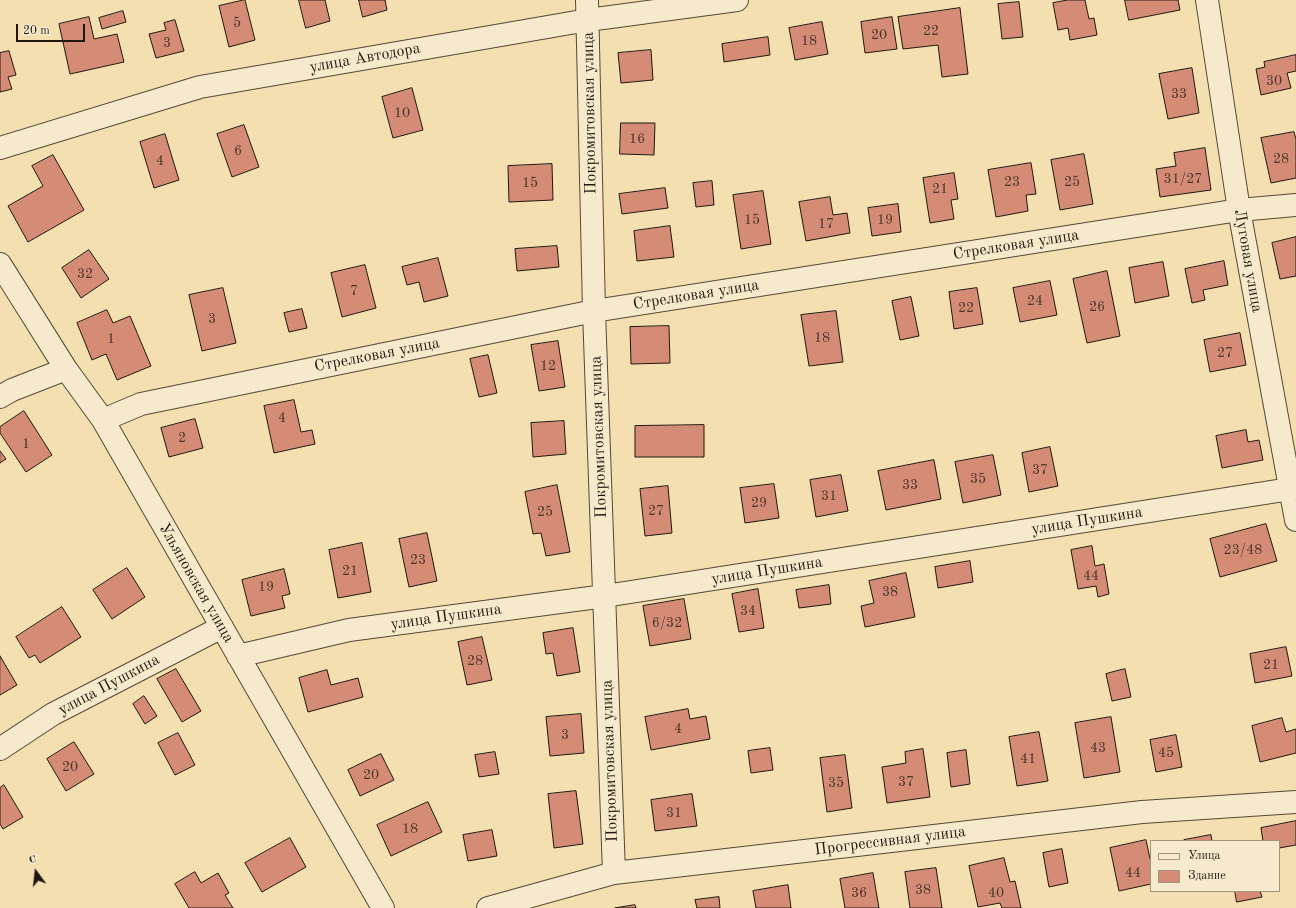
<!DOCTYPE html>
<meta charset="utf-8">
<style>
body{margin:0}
#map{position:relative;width:1296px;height:908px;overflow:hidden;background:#f3dfb0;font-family:"Old Standard TT",serif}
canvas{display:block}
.legend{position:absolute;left:1150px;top:840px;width:130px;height:52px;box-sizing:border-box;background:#f7eacc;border:1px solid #a19680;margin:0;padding:5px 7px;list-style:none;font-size:12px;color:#20170e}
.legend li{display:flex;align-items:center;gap:8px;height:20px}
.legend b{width:20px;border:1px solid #a19680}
.north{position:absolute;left:16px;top:852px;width:40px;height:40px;-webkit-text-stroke:3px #f7eacc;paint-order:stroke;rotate:345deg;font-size:11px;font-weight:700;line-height:16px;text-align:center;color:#20170e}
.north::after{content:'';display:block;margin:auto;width:14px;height:18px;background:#20170e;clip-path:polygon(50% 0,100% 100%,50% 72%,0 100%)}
.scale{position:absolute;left:16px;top:24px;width:69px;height:18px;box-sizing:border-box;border:2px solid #20170e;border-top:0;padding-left:5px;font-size:12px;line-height:14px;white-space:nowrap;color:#20170e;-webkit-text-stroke:3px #f7eacc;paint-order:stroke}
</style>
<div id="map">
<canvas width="1296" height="908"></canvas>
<ul class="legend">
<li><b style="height:5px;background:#f7eacc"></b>Улица</li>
<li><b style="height:11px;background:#d58c76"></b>Здание</li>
</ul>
<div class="north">С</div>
<div class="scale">20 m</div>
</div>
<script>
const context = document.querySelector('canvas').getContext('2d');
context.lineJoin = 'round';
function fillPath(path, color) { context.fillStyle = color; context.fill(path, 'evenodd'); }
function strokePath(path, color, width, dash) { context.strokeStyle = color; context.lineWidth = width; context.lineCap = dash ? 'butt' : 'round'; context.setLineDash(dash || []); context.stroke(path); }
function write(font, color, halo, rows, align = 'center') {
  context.font = font + ' "Old Standard TT",serif'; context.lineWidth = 3.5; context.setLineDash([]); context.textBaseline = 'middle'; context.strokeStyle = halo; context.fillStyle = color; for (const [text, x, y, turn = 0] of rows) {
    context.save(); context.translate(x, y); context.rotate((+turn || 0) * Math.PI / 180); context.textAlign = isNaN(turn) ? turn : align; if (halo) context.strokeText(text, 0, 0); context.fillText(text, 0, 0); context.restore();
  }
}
const building = new Path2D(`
 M245,0L255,40L229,47L219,6Z
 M299,0H325L330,21L306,28Z
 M359,0H385L387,10L363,17Z
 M1068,0H1085L1089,19L1094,18L1097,35L1070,40L1068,28L1058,30L1053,3Z
 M1125,0H1178L1180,10L1129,20Z
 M1019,2L1023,37L1002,39L998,4Z
 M960,8L968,74L942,77L938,45L903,49L898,17Z
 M123,11L126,22L102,29L99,18Z
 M89,17L94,39L117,34L124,62L70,74L59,24Z
 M892,17L897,49L865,53L861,22Z
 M175,20L184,51L156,58L149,34L166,30L164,23Z
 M822,22L828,54L795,60L789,28Z
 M768,37L770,55L724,62L722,44Z
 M651,50L653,80L621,83L618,53Z
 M9,51L16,75L8,77L12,89L0,92V53Z
 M1296,55V71L1287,73L1291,88L1261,95L1256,69L1265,67L1264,62Z
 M1192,68L1199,113L1168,119L1159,74Z
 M412,88L423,130L393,138L382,97Z
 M621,123H655L654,155L620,154Z
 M244,125L259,167L232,177L217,134Z
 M1294,132L1296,139V178L1271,183L1261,138Z
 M165,134L179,180L154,188L140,142Z
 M1205,148L1211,190L1160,197L1156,169L1176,166L1174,153Z
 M1084,154L1093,204L1060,210L1051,160Z
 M53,155L84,210L28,242L8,206L43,186L32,166Z
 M1031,163L1036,194L1026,195L1028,211L996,217L988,170Z
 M552,164L553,200L509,202L508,166Z
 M954,173L958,199L951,200L954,219L930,223L923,178Z
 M712,181L714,205L696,207L693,183Z
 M665,188L668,208L622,214L619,194Z
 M763,191L771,244L741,249L733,195Z
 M830,197L833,215L847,213L850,233L806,241L799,202Z
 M898,204L901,232L872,236L868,208Z
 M670,226L674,257L637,261L634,231Z
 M1296,237V276L1280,279L1272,243Z
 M557,246L559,267L517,271L515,249Z
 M89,250L109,279L81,298L62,268Z
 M438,258L448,296L424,302L419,282L407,285L402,267Z
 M1224,261L1228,285L1203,290L1205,300L1192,303L1185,269Z
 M1163,262L1169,296L1135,303L1129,268Z
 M365,265L376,308L342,317L331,273Z
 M1107,271L1120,336L1087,343L1073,279Z
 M1050,281L1057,315L1020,322L1013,288Z
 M223,288L236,343L202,351L189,295Z
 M977,288L983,324L954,329L949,292Z
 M911,297L919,336L900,340L892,301Z
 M302,309L307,328L289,332L284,313Z
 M107,310L113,323L130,316L151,366L117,380L106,354L92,360L77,323Z
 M836,311L843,362L809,366L801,315Z
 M669,326L670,363L631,364L630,327Z
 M1240,333L1246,365L1210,372L1204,340Z
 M558,341L565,387L539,391L531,345Z
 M488,355L497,393L479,397L470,359Z
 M294,400L301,432L312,430L315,444L274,453L264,406Z
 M24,411L52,455L26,472L0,433V427Z
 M195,419L203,448L169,457L161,428Z
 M564,421L566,454L533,457L531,423Z
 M704,425V457H635V426Z
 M1246,430L1248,442L1259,440L1263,460L1222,468L1216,436Z
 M1050,447L1058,486L1029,492L1022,453Z
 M0,451L6,459L0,463Z
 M993,455L1001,495L963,503L955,462Z
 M934,460L941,499L886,510L878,471Z
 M841,475L848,511L816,517L810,480Z
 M774,484L779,518L745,523L740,488Z
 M557,485L570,552L546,556L541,533L533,534L525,492Z
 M668,486L672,533L645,536L640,489Z
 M1266,524L1277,561L1220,577L1210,539Z
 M427,533L437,581L409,587L399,539Z
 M362,543L371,592L338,598L329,550Z
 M1092,546L1095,566L1104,564L1109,594L1098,597L1096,586L1078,589L1071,550Z
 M970,561L973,582L938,588L935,567Z
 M127,568L145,597L112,619L93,590Z
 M284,569L290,594L282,596L285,608L251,616L242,580Z
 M906,573L915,617L865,627L861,606L874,603L869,581Z
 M829,585L831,604L799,608L796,590Z
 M758,589L764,628L739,632L732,594Z
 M684,599L691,639L650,646L643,606Z
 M62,607L81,637L40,663L35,655L29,658L16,637Z
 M573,628L580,672L557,676L553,653L546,654L543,633Z
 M482,637L492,680L467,685L458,642Z
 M1286,647L1292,676L1255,683L1250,654Z
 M0,656L17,685L0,695Z
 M176,669L201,711L182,722L157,679Z
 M1125,669L1131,697L1112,701L1106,674Z
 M327,670L331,685L358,678L363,697L308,712L299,678Z
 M144,696L157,716L145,724L133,704Z
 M688,709L690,719L706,716L710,739L651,750L645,717Z
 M581,714L584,753L550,756L546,717Z
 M1111,717L1120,772L1084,778L1075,723Z
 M1282,718L1286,732L1296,729V753L1260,762L1252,726Z
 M1039,732L1048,781L1017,786L1009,737Z
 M178,733L195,765L175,775L158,743Z
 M1176,735L1182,767L1156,772L1150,740Z
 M74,742L94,774L66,791L47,759Z
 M770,748L773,770L751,773L748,751Z
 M923,749L930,797L887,803L882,767L906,763L905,752Z
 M966,750L970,784L951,787L947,753Z
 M495,752L499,774L479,777L475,755Z
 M381,754L394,780L360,796L348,770Z
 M845,755L852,808L827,812L820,758Z
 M4,785L23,817L3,829L0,824V788Z
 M576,791L583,844L554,848L548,794Z
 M692,794L697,826L655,831L651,800Z
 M428,802L442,832L391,856L377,825Z
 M1296,821V845L1279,848V841H1263L1261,828Z
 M492,830L497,856L468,861L463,835Z
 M1211,835L1212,841H1184V840Z
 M290,838L306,867L262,892L245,863Z
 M1146,840L1151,863V884L1119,891L1110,848Z
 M1062,849L1068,883L1049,887L1043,853Z
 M1004,858L1010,882L1015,881L1021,908H1002L1000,903L978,907L969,866Z
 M936,868L942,908H910L905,872Z
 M195,872L201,883L218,873L229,893L225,895L233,908H189L175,884Z
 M873,873L879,908H845L840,879Z
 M788,885L791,908H756L753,891Z
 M1235,891H1260L1262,897L1237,902Z
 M719,897L720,908H697L695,900Z
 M635,905L636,908H615Z`);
fillPath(building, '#d58c76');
strokePath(building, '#20170e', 1);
const minor = new Path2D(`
 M587,0L594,311L614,873
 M1207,0L1239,210L1296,520
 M0,148L200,87L588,20L737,0
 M0,264L66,369L103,420L383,908
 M0,397L12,390L66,369
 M103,420L141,404L594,311L1239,210L1296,205
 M238,656L349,630L605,596L1296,488
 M0,749L53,714L222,627
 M488,908L614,873L1142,812L1296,802`);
strokePath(minor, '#554936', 24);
strokePath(minor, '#f7eacc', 22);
write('14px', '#4d3428', null, [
 ["5",237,23],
 ["22",931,31],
 ["20",879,35],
 ["18",809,41],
 ["3",167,43],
 ["30",1274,81],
 ["33",1179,94],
 ["10",402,113],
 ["16",637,139],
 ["6",238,151],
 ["28",1281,159],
 ["4",160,161],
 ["31/27",1183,179],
 ["23",1012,182],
 ["25",1072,182],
 ["15",530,183],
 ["21",940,189],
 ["15",752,220],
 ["19",885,220],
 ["17",826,224],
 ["32",85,274],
 ["7",354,291],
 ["24",1035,301],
 ["26",1097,307],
 ["22",966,308],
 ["3",212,319],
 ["18",822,338],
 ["1",111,339],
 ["27",1225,353],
 ["12",548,366],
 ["4",282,418],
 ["2",182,438],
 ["1",26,444],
 ["37",1040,470],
 ["35",978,479],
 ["33",910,485],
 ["31",829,496],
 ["29",759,503],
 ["27",656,511],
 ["25",545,512],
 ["23/48",1243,550],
 ["23",418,560],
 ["21",350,571],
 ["44",1091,576],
 ["19",266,587],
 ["38",890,592],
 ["34",748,611],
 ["6/32",667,623],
 ["28",475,661],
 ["21",1271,665],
 ["4",678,729],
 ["3",565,735],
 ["43",1098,748],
 ["45",1166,753],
 ["41",1028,759],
 ["20",70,767],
 ["20",371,775],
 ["37",906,782],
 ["35",836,783],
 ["31",674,813],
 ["18",410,829],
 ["44",1133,873],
 ["38",923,890],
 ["36",859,893],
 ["40",996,893]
]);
write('16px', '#20170e', '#f7eacc', [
 ["улица Автодора",365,58,-10],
 ["Покромитовская улица",590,113,-91],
 ["Стрелковая улица",1016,245,-9],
 ["Луговая улица",1248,261,80],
 ["Стрелковая улица",696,295,-9],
 ["Стрелковая улица",377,355,-11],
 ["Покромитовская улица",599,437,-92],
 ["улица Пушкина",1087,521,-9],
 ["улица Пушкина",767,571,-9],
 ["Ульяновская улица",196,583,60],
 ["улица Пушкина",446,617,-8],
 ["улица Пушкина",109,685,-28],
 ["Покромитовская улица",610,761,-92],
 ["Прогрессивная улица",890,841,-7]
]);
</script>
